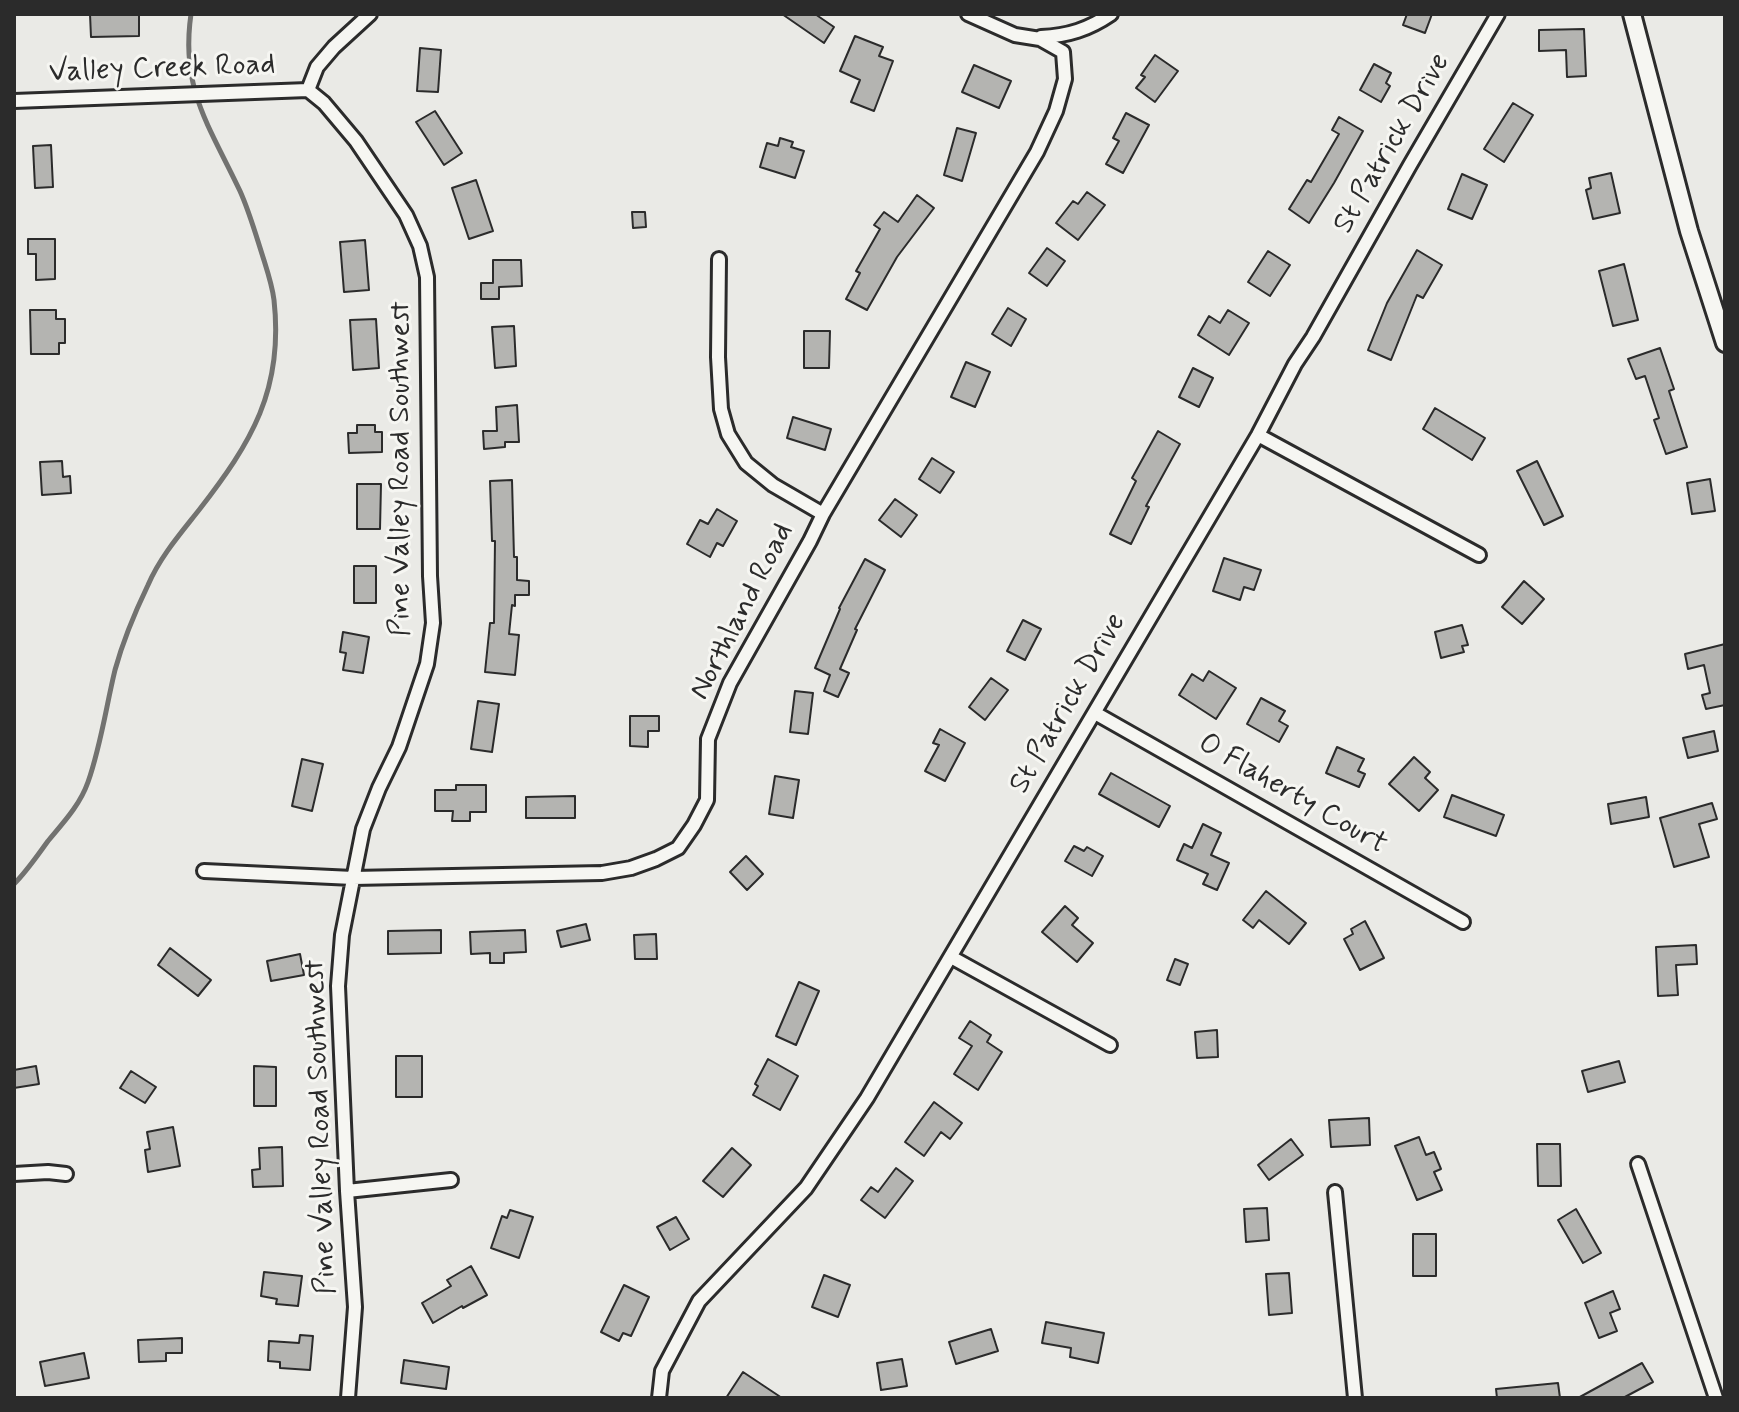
<!DOCTYPE html>
<style>
body{margin:0}
#map{position:relative;width:1739px;height:1412px;overflow:hidden;background:#eaeae6;font-family:Mynerve,sans-serif}
canvas{display:block}
.frame{position:absolute;inset:0;border:16px solid #2b2b2b;pointer-events:none}
</style>
<div id="map">
<canvas width="1739" height="1412"></canvas>
<div class="frame"></div>
</div>
<script>
const context = document.querySelector('canvas').getContext('2d');
context.lineJoin = 'round';
function strokePath(path, color, width, dash) { context.strokeStyle = color; context.lineWidth = width; context.lineCap = dash ? 'butt' : 'round'; context.setLineDash(dash || []); context.stroke(path); }
function fillPath(path, color) { context.fillStyle = color; context.fill(path, 'evenodd'); }
function write(font, color, halo, rows, align = 'center') {
  context.font = font + ' Mynerve,sans-serif'; context.lineWidth = 6; context.setLineDash([]); context.textBaseline = 'middle'; context.strokeStyle = halo; context.fillStyle = color; for (const [text, x, y, turn = 0] of rows) {
    context.save(); context.translate(x, y); context.rotate((+turn || 0) * Math.PI / 180); context.textAlign = isNaN(turn) ? turn : align; if (halo) context.strokeText(text, 0, 0); context.fillText(text, 0, 0); context.restore();
  }
}
strokePath(new Path2D(`
 M14,884C27,871 37,856 48,841C63,823 80,805 88,782C101,745 106,707 115,670C123,641 135,612 148,585C160,557 180,534 199,510C251,443 284,390 274,300C272,284 267,270 262,254C255,232 249,211 240,191C210,127 180,89 191,14`), '#727270', 5);
const building = new Path2D(`
 M90,14H139V36L91,37Z
 M782,14H815L834,27L824,43Z
 M1407,14H1432L1425,33L1403,25Z
 M1584,29L1586,76L1567,77L1566,50L1539,51V30Z
 M855,36L883,47L879,56L893,61L874,111L851,102L860,80L840,71Z
 M420,48L441,50L438,92L417,91Z
 M1155,55L1178,71L1155,102L1136,88L1145,77L1141,75Z
 M1374,64L1391,73L1386,83L1390,86L1381,102L1360,90Z
 M974,65L1011,81L999,108L962,92Z
 M1513,103L1533,115L1504,162L1484,149Z
 M435,111L462,153L444,165L416,122Z
 M1126,113L1149,125L1123,173L1106,164L1119,141L1113,138Z
 M1339,117L1363,131L1334,183L1309,223L1289,209L1307,180L1311,182L1339,134L1332,130Z
 M957,128L976,133L962,181L944,175Z
 M780,138L793,142L791,147L804,151L795,178L760,167L767,143L778,146Z
 M51,145L53,187L35,188L33,146Z
 M1611,173L1620,213L1593,219L1586,190L1591,188L1589,178Z
 M1462,174L1487,185L1472,219L1448,209Z
 M476,180L493,231L469,239L452,188Z
 M1087,192L1105,205L1078,240L1056,223L1073,201L1078,204Z
 M917,195L934,208L897,257L867,310L846,299L860,273L856,271L880,229L874,225L884,212L898,222Z
 M632,212H645L646,227L633,228Z
 M28,239H55V279L36,280V254H28Z
 M365,240L369,290L344,292L340,242Z
 M1047,248L1065,261L1047,286L1029,273Z
 M1417,250L1442,265L1423,298L1417,295L1391,360L1368,350L1387,303Z
 M1268,251L1290,265L1270,296L1248,282Z
 M493,260H521L522,286L499,287V299H481V283H493Z
 M1624,264L1638,320L1613,326L1599,271Z
 M1008,308L1026,319L1011,346L992,334Z
 M30,310H56V319H65V343H59V354H31Z
 M1228,310L1249,323L1229,355L1198,335L1209,316L1220,323Z
 M376,319L379,368L353,370L350,320Z
 M514,326L516,366L495,368L492,327Z
 M804,331H830L829,368H804Z
 M1660,348L1674,389L1669,391L1687,447L1666,454L1654,420L1659,418L1645,376L1636,379L1628,359Z
 M966,362L990,372L975,407L951,397Z
 M1193,368L1213,378L1199,407L1179,397Z
 M517,405L519,442H505V447L484,449L483,431H497L496,407Z
 M1435,408L1485,438L1472,460L1423,429Z
 M793,417L831,429L825,450L787,438Z
 M357,425H375V432H382V452L349,453L348,433H357Z
 M1158,431L1180,444L1146,506L1149,507L1131,544L1110,534L1136,481L1132,478Z
 M932,458L954,472L940,493L919,479Z
 M62,461L63,477L70,476L71,493L42,495L40,462Z
 M1537,461L1563,516L1544,525L1517,471Z
 M1710,479L1715,511L1692,514L1687,483Z
 M512,480L514,557H517V580L529,581V595H515V606L512,605L509,634L519,635L515,675L485,672L490,623H494L495,541H492L490,481Z
 M357,484H381L380,529H357Z
 M895,499L917,515L901,537L879,520Z
 M717,509L737,521L723,546L717,543L710,557L687,544L700,520L708,524Z
 M1224,558L1261,570L1254,590L1244,587L1240,600L1213,591Z
 M865,559L885,570L855,629L857,630L840,669L849,673L838,697L824,691L830,675L815,668L840,609L839,608Z
 M354,566H376V603H354Z
 M1524,581L1544,599L1522,624L1502,607Z
 M1023,620L1041,629L1025,660L1007,651Z
 M1462,625L1468,645L1462,646L1464,652L1441,658L1435,632Z
 M343,632L369,637L363,673L343,670L346,653L340,652Z
 M1725,644V705L1706,709L1702,695L1710,693L1704,665L1688,669L1685,654Z
 M1209,671L1236,688L1216,719L1179,695L1192,674L1203,681Z
 M991,678L1008,690L985,720L969,707Z
 M795,691L813,693L808,734L790,732Z
 M1261,698L1285,711L1279,721L1288,726L1279,742L1247,724Z
 M478,701L499,704L492,752L471,749Z
 M630,716H659V731H648V747L630,746Z
 M940,729L965,743L945,781L925,771L939,745L933,743Z
 M1714,731L1718,751L1688,758L1683,738Z
 M1337,747L1364,759L1358,771L1365,774L1359,787L1326,773Z
 M1414,757L1430,772L1425,778L1438,790L1419,811L1389,784Z
 M302,759L323,764L312,811L292,806Z
 M1111,773L1170,806L1159,827L1099,794Z
 M775,776L799,780L793,818L769,814Z
 M456,785H486V812H470V821H452L453,811H435V790H456Z
 M1452,795L1504,815L1496,836L1444,817Z
 M575,796V818H526V797Z
 M1646,797L1649,817L1611,824L1608,804Z
 M1712,803L1717,819L1699,824L1709,857L1674,867L1660,818Z
 M1203,824L1221,833L1211,855L1229,863L1217,890L1203,884L1208,874L1177,860L1184,844L1192,848Z
 M1074,846L1084,851L1087,847L1103,856L1092,876L1065,861Z
 M746,856L763,874L747,890L730,872Z
 M1266,891L1306,923L1289,944L1259,920L1253,928L1243,920Z
 M1065,906L1078,918L1072,925L1093,943L1077,962L1042,932Z
 M1365,921L1384,958L1360,970L1344,939L1353,934L1351,929Z
 M586,924L590,940L561,947L557,931Z
 M441,930V953L388,954V931Z
 M525,930L526,952L504,953V963H490V953L471,954L470,932Z
 M656,934L657,959H635L634,935Z
 M1696,945L1697,964L1676,965L1678,995L1658,996L1656,947Z
 M170,948L211,980L198,996L158,965Z
 M300,954L304,975L271,981L267,961Z
 M1175,959L1188,964L1180,985L1167,980Z
 M799,982L819,991L796,1045L776,1036Z
 M970,1021L991,1035L987,1042L1002,1052L978,1090L954,1074L972,1046L959,1038Z
 M1217,1030L1218,1057L1197,1058L1195,1032Z
 M396,1056H422V1097H396Z
 M768,1059L798,1076L780,1110L753,1095L758,1086L755,1084Z
 M1619,1061L1625,1082L1588,1092L1582,1071Z
 M36,1066L39,1084L14,1088V1070Z
 M254,1066L276,1067V1106H254Z
 M131,1071L156,1087L145,1103L120,1088Z
 M934,1102L962,1123L950,1139L941,1132L924,1156L905,1142Z
 M1369,1118L1370,1145L1331,1147L1329,1120Z
 M173,1127L180,1166L148,1172L145,1150L150,1149L147,1132Z
 M1419,1137L1426,1155L1434,1152L1441,1169L1434,1172L1442,1190L1417,1200L1395,1146Z
 M1291,1139L1303,1155L1269,1180L1258,1165Z
 M1537,1144H1560L1561,1186H1538Z
 M282,1147L283,1186L253,1187L252,1170L260,1169L259,1148Z
 M732,1148L751,1165L723,1197L703,1181Z
 M896,1168L913,1181L885,1218L861,1200L871,1187L878,1192Z
 M1267,1208L1269,1240L1246,1242L1244,1209Z
 M1576,1209L1601,1253L1583,1263L1558,1220Z
 M510,1210L533,1217L519,1258L491,1248L502,1216L507,1218Z
 M676,1217L689,1239L670,1250L657,1227Z
 M1413,1234H1436V1276H1413Z
 M471,1266L487,1295L463,1308L462,1306L433,1323L422,1303L451,1286L447,1280Z
 M264,1272L302,1276L298,1306L276,1304L277,1299L261,1296Z
 M1289,1273L1292,1313L1269,1315L1266,1274Z
 M824,1275L850,1285L838,1317L812,1307Z
 M624,1285L649,1297L631,1336L623,1333L619,1341L601,1332Z
 M1613,1291L1620,1309L1610,1313L1617,1331L1599,1338L1585,1303Z
 M1046,1322L1104,1333L1098,1363L1070,1357L1071,1348L1042,1343Z
 M991,1329L998,1351L956,1364L949,1342Z
 M300,1335L313,1336L310,1370L280,1368V1362L268,1361L269,1341L299,1343Z
 M182,1338V1353H166V1361L139,1362L138,1340Z
 M84,1353L89,1378L45,1386L40,1362Z
 M902,1359L907,1386L881,1390L877,1363Z
 M404,1360L449,1367L446,1389L401,1383Z
 M1642,1363L1653,1382L1623,1398H1578Z
 M743,1372L782,1398H726Z
 M1558,1383L1560,1398H1497L1496,1389Z`);
fillPath(building, '#b4b4b1');
strokePath(building, '#2b2b2b', 2);
const minor = new Path2D(`
 M968,14L1015,35L1040,39L1041,37C1068,36 1089,29 1111,14
 M308,90L324,103L356,141L406,215L420,246L427,277L430,576L433,623L427,664L399,747L379,788L363,829L342,935L338,986L347,1191L355,1307L348,1398
 M308,90L317,67L334,47L370,14
 M14,101L308,90
 M719,259L718,357L721,409L728,434L746,463L773,485L823,514
 M1258,435L1479,555
 M1095,713L1463,922
 M204,871L353,878L602,873L631,868L656,859L678,848L694,825L707,800L708,739L730,683L810,541L823,514L1037,152L1056,111L1065,79L1063,52L1040,39
 M951,957L1110,1045
 M1638,1164L1716,1398
 M14,1174L48,1172L66,1174
 M347,1191L451,1180
 M1335,1192L1355,1398
 M659,1398L662,1371L699,1301L806,1188L867,1098L1258,435L1295,364L1313,337L1410,165L1498,14`);
const tertiary = new Path2D(`
 M1632,14L1689,231L1725,343`);
strokePath(minor, '#2b2b2b', 18);
strokePath(tertiary, '#2b2b2b', 22);
strokePath(minor, '#f6f6f2', 12);
strokePath(tertiary, '#f6f6f2', 16);
write('30px', '#2b2b2b', '#f6f6f2', [
 ["Valley Creek Road",162,70,-2],
 ["St Patrick Drive",1393,144,-60],
 ["Pine Valley Road Southwest",402,469,-90],
 ["Northland Road",743,612,-63],
 ["St Patrick Drive",1069,704,-60],
 ["O Flaherty Court",1292,795,30],
 ["Pine Valley Road Southwest",322,1127,-92]
]);
</script>
